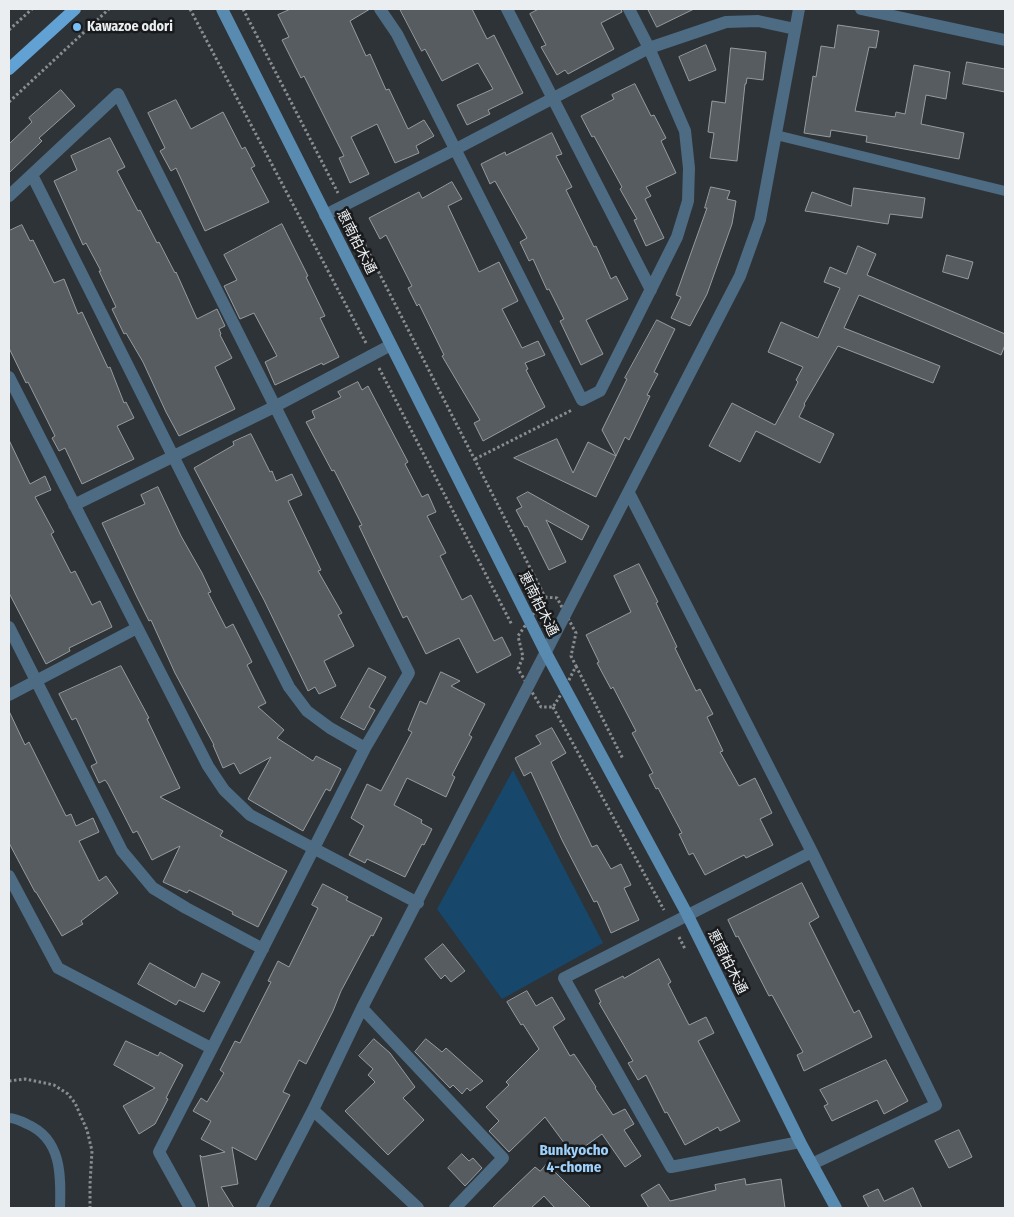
<!DOCTYPE html>
<meta charset="utf-8">
<style>
body{margin:0}
#map{position:relative;width:1014px;height:1217px;overflow:hidden;background:#2e3337;font-family:"Fira Sans Condensed",sans-serif}
canvas{display:block}
.frame{position:absolute;inset:0;border:10px solid #ebeef0;pointer-events:none}
</style>
<div id="map">
<canvas width="1014" height="1217"></canvas>
<div class="frame"></div>
</div>
<script>
const context = document.querySelector('canvas').getContext('2d');
context.lineJoin = 'round';
function fillPath(path, color) { context.fillStyle = color; context.fill(path, 'evenodd'); }
function strokePath(path, color, width, dash) { context.strokeStyle = color; context.lineWidth = width; context.lineCap = dash ? 'butt' : 'round'; context.setLineDash(dash || []); context.stroke(path); }
function write(font, color, halo, rows, align = 'center') {
  context.font = font + ' "Fira Sans Condensed","Noto Sans JP",sans-serif'; context.lineWidth = 5; context.setLineDash([]); context.textBaseline = 'middle'; context.strokeStyle = halo; context.fillStyle = color; for (const [text, x, y, turn = 0] of rows) {
    context.save(); context.translate(x, y); context.rotate((+turn || 0) * Math.PI / 180); context.textAlign = isNaN(turn) ? turn : align; if (halo) context.strokeText(text, 0, 0); context.fillText(text, 0, 0); context.restore();
  }
}
fillPath(new Path2D(`
 M513,770L603,943L502,999L437,909Z`), '#17476a');
const building = new Path2D(`
 M291,9H370L350,21L366,56L370,54L386,90L389,89L408,129L424,120L434,136L416,146L419,153L395,163L377,124L351,137L369,174L350,183L339,158L344,156L304,76L301,78L282,40L289,37L278,15Z
 M400,9H472L487,39L494,35L523,93L488,110L490,114L467,125L457,105L493,89L478,63L442,81L425,49L422,51Z
 M539,9H621L622,12L601,23L614,49L568,74L565,70L557,75L541,47L546,45L530,14Z
 M648,9H694L657,27Z
 M838,25L879,31L876,48L869,47L855,111L895,117L896,112L905,114L914,65L950,72L946,99L926,95L921,124L964,133L959,159L866,142L867,136L831,130L830,137L804,133L813,76L816,77L821,46L834,48Z
 M706,45L716,70L689,81L679,57Z
 M731,48L766,52L763,80L747,78L746,84H745L737,161L710,158L714,133L708,132L712,101L725,103Z
 M967,62L1005,69V92L963,84Z
 M635,84L651,116L654,115L666,138L661,141L676,173L646,187L651,196L645,199L664,238L646,246L634,220L637,219L620,189L622,187L594,136L592,137L581,116L614,99L612,95Z
 M61,90L75,106L39,138L42,141L9,173V144L32,122L29,118Z
 M176,100L191,129L223,112L242,149L245,147L255,166L251,168L269,202L205,231L176,168L171,171L160,151L165,148L148,113Z
 M552,133L562,154L556,156L572,187L566,190L594,247L596,246L611,279L616,276L628,299L586,320L603,354L581,365L560,321L564,319L549,289L547,290L533,259L529,261L520,242L527,238L495,181L490,184L481,164L505,152L506,155Z
 M110,138L125,167L117,171L138,211L140,210L157,243L159,242L175,273L176,272L197,319L217,309L225,326L219,329L221,334L220,335L232,358L215,367L235,409L179,436L166,412L143,362L126,333L124,334L112,309L116,307L99,271H101L86,243L83,245L54,181L77,170L71,156Z
 M452,182L462,199L448,206L479,272L499,262L518,301L502,309L522,348L538,341L545,355L525,363L528,369L526,370L545,407L483,441L474,423L480,420L442,356L444,355L419,304L417,306L408,288L412,286L386,235L380,239L369,218L419,192L422,198Z
 M711,187L730,191L727,199L736,201L732,224L707,294L690,326L671,318L681,297L676,295L707,208H705Z
 M854,188L925,198L922,218L890,214L888,224L805,211L812,192L851,206Z
 M282,224L308,276L306,277L325,316L320,318L339,357L323,365L322,363L275,385L265,362L277,356L254,313L240,319L224,286L237,280L224,255Z
 M22,225L30,241L33,240L54,283L64,279L78,314L82,312L108,368L110,367L124,403L126,402L134,418L117,426L134,459L82,484L65,448L59,451L52,438L55,436L28,382L26,383L9,348V231Z
 M858,246L876,254L867,275L1005,334V345L1001,355L859,295L844,328L940,366L933,383L838,346L804,404L805,405L799,417L834,434L820,463L756,431L740,462L709,446L732,403L775,425L794,390L798,382L796,380L803,367L768,352L781,322L818,338L840,288L824,282L830,267L846,274Z
 M947,255L973,262L968,279L943,272Z
 M657,320L675,329L654,372L658,374L647,395L650,396L629,440L625,437L616,456L602,430L627,379L625,378Z
 M358,382L362,390L368,386L408,462L405,464L422,497L428,494L436,512L427,516L446,553L440,556L462,600L471,595L494,641L502,637L511,655L477,673L459,638L426,654L407,616L403,618L359,526L362,525L334,470L332,471L306,422L315,418L312,411L341,397L338,392Z
 M251,434L270,472L272,471L276,481L292,474L302,495L288,501L321,570L318,571L342,613L338,615L354,646L324,661L336,686L319,694L315,687L308,691L264,600L194,468L234,445L233,442Z
 M557,439L573,473L588,442L616,456L596,497L514,458Z
 M9,440L30,484L45,476L51,490L35,497L54,532L51,534L71,573L75,571L92,605L100,601L112,627L69,648L70,651L46,664L9,593Z
 M158,487L181,536L202,573L211,592L208,593L226,628L233,624L252,662L247,665L266,703L258,707L284,730L277,738L313,761L316,756L341,769L330,791L326,789L303,831L248,799L271,757L240,774L234,763L223,768L213,745H214L175,673L151,620L149,621L136,595L102,523L145,504L141,495Z
 M528,492L589,526L582,540L546,520L566,562L549,570L527,526L525,527L516,510L522,507L517,498Z
 M639,564L658,602L656,603L677,647L675,648L696,691L700,689L713,714L707,717L723,751L720,752L739,786L755,778L772,813L760,819L773,845L746,858L744,855L705,875L693,853L689,855L679,834L682,833L658,788L656,789L649,775L653,773L632,733L636,731L613,687L611,689L597,663L599,662L586,635L631,612L614,576Z
 M121,666L149,718L147,719L180,788L160,797L223,831L220,836L287,871L258,927L232,914L233,912L189,890L187,893L163,882L180,846L152,860L137,831L133,833L108,784L105,780L99,783L91,766L97,763L76,718L72,720L59,694Z
 M369,668L386,677L369,707L375,710L364,730L341,718Z
 M441,672L460,681L451,686L485,704L469,735L472,737L452,775L455,777L446,797L407,778L394,805L422,820L421,823L432,829L424,845L422,844L405,877L367,859L365,863L349,855L364,826L351,818L367,784L381,791L412,732L408,730L420,701L426,704Z
 M9,711L25,745L29,742L66,816L71,814L76,826L93,818L99,832L79,841L99,881L106,876L118,893L81,921L83,924L62,936L36,892H35L9,843Z
 M552,728L566,753L551,762L592,847L597,845L611,869L621,864L631,885L624,888L639,920L611,933L597,901L594,902L562,840L531,772L524,776L515,758L541,744L536,736Z
 M802,883L819,917L809,923L854,1013L859,1010L872,1037L804,1071L797,1055L803,1052L772,995L769,996L738,936L736,937L728,920Z
 M323,884L348,897L346,900L382,918L373,936L371,935L341,991L333,1011L306,1064L299,1060L283,1092L290,1095L256,1160L232,1147L238,1184L221,1187L234,1208H209L200,1155L202,1157L225,1152L201,1139L211,1121L193,1111L201,1098L207,1102L224,1073L220,1070L235,1041L240,1043L271,982L268,981L278,961L289,967L318,908L312,905Z
 M443,944L465,971L451,982L445,975L441,979L425,959Z
 M659,959L671,982L668,984L689,1025L706,1017L714,1033L698,1041L740,1121L720,1131L718,1127L685,1145L667,1112L665,1113L646,1075L638,1080L628,1063L633,1061L599,1003L601,1002L595,990L623,976L624,978Z
 M150,963L195,988L202,973L220,982L204,1012L179,1000L176,1005L138,984Z
 M527,991L536,1006L552,997L565,1019L553,1027L570,1056L574,1054L596,1087L595,1088L613,1115L625,1109L634,1124L624,1130L641,1156L625,1167L602,1134L573,1155L545,1117L509,1152L489,1131L499,1121L486,1107L509,1085L506,1082L539,1049L523,1024L521,1025L507,1002Z
 M374,1039L390,1053L415,1087L403,1098L424,1120L388,1155L345,1111L375,1082L368,1075L373,1069L359,1056Z
 M426,1039L442,1052L446,1048L483,1081L470,1091L467,1088L462,1094L453,1085L450,1088L415,1052Z
 M126,1041L158,1056L160,1052L183,1065L170,1090L166,1098L168,1099L155,1124L139,1134L123,1106L155,1088L114,1065Z
 M886,1060L908,1101L884,1114L877,1100L832,1121L824,1106L828,1104L820,1090Z
 M959,1130L972,1157L949,1168L935,1141Z
 M462,1154L469,1161L473,1158L482,1168L465,1186L448,1168Z
 M547,1164L591,1208H555L544,1196L531,1208H492L535,1167L540,1171Z
 M745,1179L746,1185L781,1179L785,1208H649L641,1195L659,1184L670,1201L716,1190L715,1185Z
 M913,1188L922,1208H869L863,1196L878,1189L884,1201Z`);
fillPath(building, '#575c60');
strokePath(building, '#969ba0', 1);
strokePath(new Path2D(`
 M190,9L366,343
 M243,9L338,193
 M9,30L32,9
 M9,102L109,9
 M351,218L545,597
 M379,368L512,625
 M475,459L572,410
 M545,597L557,598L576,633L571,656L576,666L565,688L553,707H541L518,669L523,657L518,636Z
 M576,666L623,759
 M553,707L664,910
 M679,937L685,949
 M9,1081L25,1079L54,1085L68,1094L75,1103L87,1130L92,1151L90,1184V1208`), '#898d90', 3, [2.5, 2.5]);
strokePath(new Path2D(`
 M776,135L1005,191
 M9,1118C15,1118 21,1121 27,1124C62,1139 61,1176 60,1208`), '#4d6b83', 10);
strokePath(new Path2D(`
 M380,9L397,34L582,400L600,391L677,237L688,201L689,168L685,131L649,48L629,9
 M507,9L651,290
 M861,9L1005,40
 M32,175L289,687L307,711L330,728L365,748
 M9,196L118,94L409,673L365,748L159,1152L190,1208
 M325,215L456,149L649,48L726,22L758,21L795,29
 M9,377L208,766L224,790L250,815L418,903
 M629,493L812,852L936,1105L812,1164
 M74,505L274,407L391,345
 M9,627L122,851L153,888L186,908L263,949
 M9,695L137,628
 M9,876L58,968L211,1048
 M362,1008L503,1158L455,1208
 M313,1110L418,1208
 M800,1142L671,1167L564,978L812,852
 M262,1208L313,1110L362,1008L740,276L760,220L799,9`), '#4d6b83', 12);
strokePath(new Path2D(`
 M222,9L546,653L687,914L800,1142L836,1208`), '#598ab0', 12);
strokePath(new Path2D(`
 M9,69L75,9`), '#62a1d3', 12);
for (const [x, y, r, color] of [
 [77,27,5,"#78bff7"]
]) { const dot = new Path2D(); dot.arc(x, y, r, 0, 2 * Math.PI); context.fillStyle = color; context.fill(dot); strokePath(dot, '#181a1c', 2); }
write('bold 14px', '#ebeef0', '#181a1c', [
 ["Kawazoe odori",87,27]
], 'left');
write('14px', '#ebeef0', '#181a1c', [
 ["恵南柏木通",356,242,63],
 ["恵南柏木通",538,604,63],
 ["恵南柏木通",727,962,63]
]);
write('bold 15px', '#9ed1fb', '#181a1c', [
 ["Bunkyocho",574,1151],
 ["4-chome",574,1168]
]);
</script>
